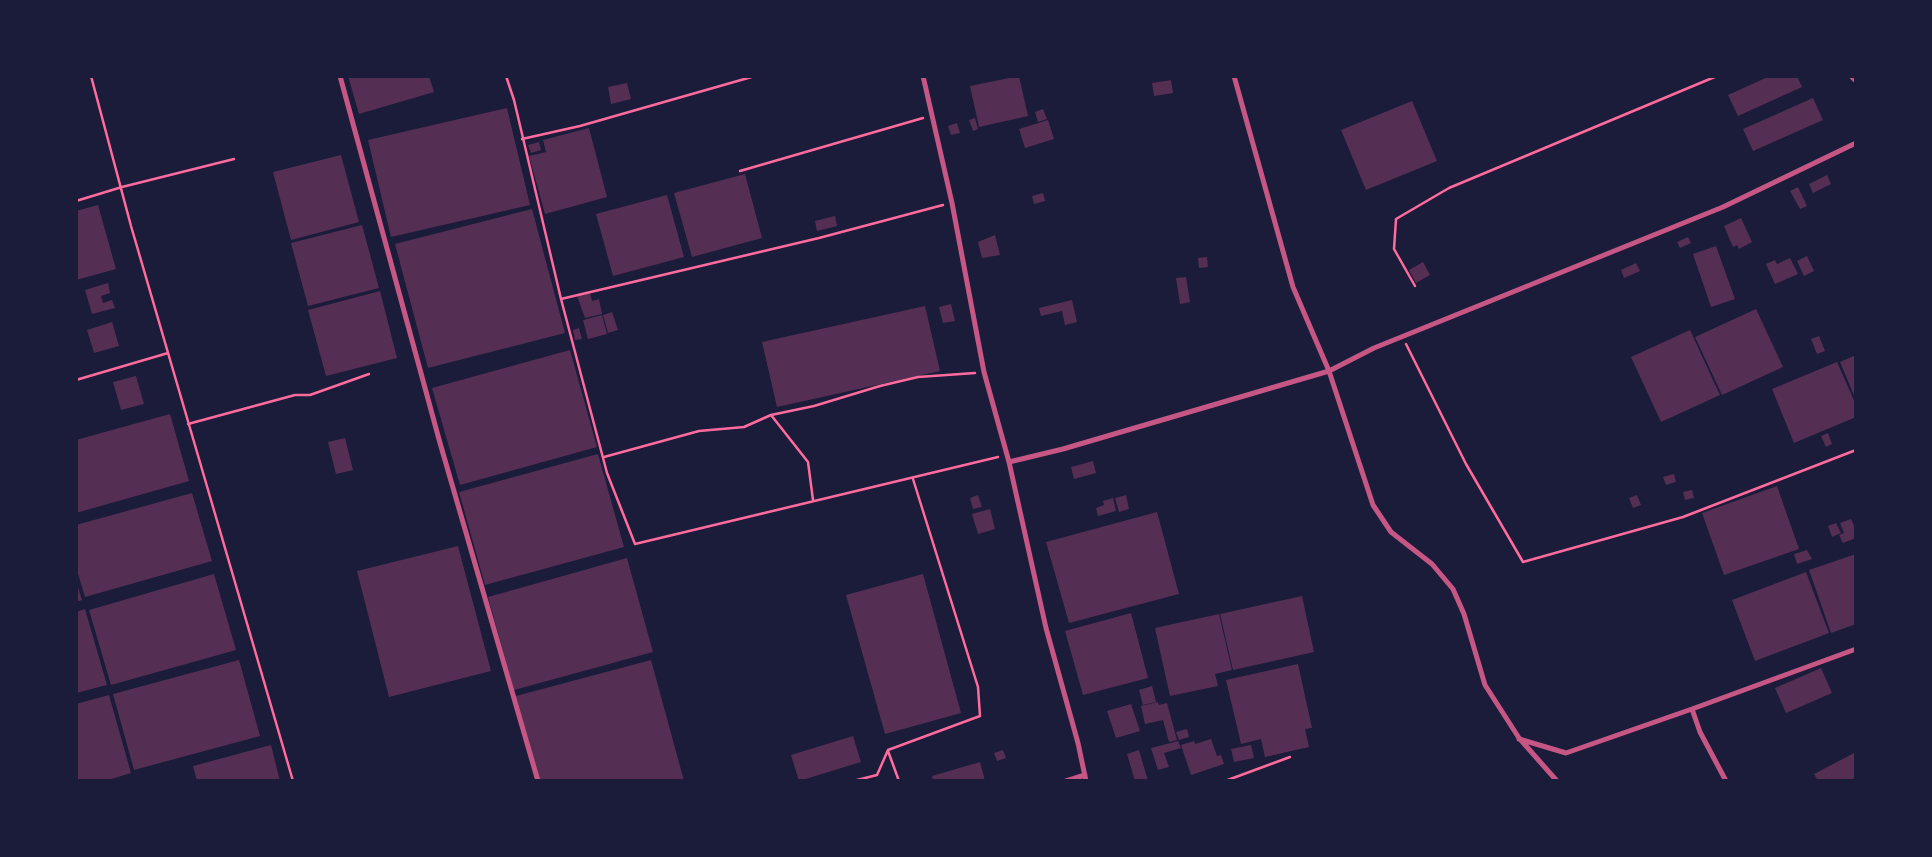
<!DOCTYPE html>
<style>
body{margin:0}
#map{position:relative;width:1932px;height:857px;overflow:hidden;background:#1b1b3a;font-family:"Exo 2",sans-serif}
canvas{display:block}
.frame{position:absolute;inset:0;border:78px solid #1b1b3a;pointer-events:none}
</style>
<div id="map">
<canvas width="1932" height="857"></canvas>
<div class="frame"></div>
</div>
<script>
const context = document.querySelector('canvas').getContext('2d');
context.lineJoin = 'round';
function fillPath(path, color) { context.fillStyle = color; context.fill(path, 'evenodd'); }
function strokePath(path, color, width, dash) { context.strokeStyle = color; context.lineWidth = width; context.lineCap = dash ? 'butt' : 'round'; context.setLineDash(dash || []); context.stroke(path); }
fillPath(new Path2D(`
 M348,76H429L434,92L359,114Z
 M1019,76L1028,116L979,127L970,86Z
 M1770,76H1797L1802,87L1738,116L1728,95Z
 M1171,80L1173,93L1154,96L1152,83Z
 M627,83L631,99L611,104L608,87Z
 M1813,98L1823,120L1753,151L1743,129Z
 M1412,101L1437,161L1366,190L1341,130Z
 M507,108L530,205L391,237L368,140Z
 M1043,109L1047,119L1038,122L1035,112Z
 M975,118L978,129L973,131L969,120Z
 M1048,120L1054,139L1025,148L1019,129Z
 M957,123L960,133L951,135L948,126Z
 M589,128L607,197L545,214L529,156L546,152L543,140Z
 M539,142L541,150L531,153L528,145Z
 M341,155L359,222L291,240L273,172Z
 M745,174L762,238L692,257L674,193Z
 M1827,175L1831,184L1813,193L1809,184Z
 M1798,187L1807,206L1800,209L1790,191Z
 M1043,193L1045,201L1034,204L1032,196Z
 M667,195L684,257L613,276L596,214Z
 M98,205L116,269L76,280V211Z
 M532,209L565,333L428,368L395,244Z
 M835,216L837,226L817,231L815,221Z
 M1741,218L1752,242L1739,249L1737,245L1733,247L1724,226Z
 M362,225L379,288L308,306L291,243Z
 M995,235L1000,255L982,258L978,242Z
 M1688,237L1691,243L1680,248L1677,242Z
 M1716,246L1735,299L1711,307L1693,254Z
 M1807,256L1814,271L1804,276L1797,261Z
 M1207,257L1208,267L1199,268L1198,258Z
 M1790,258L1798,274L1775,284L1766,264L1775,260L1777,264Z
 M1423,262L1430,275L1416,283L1409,270Z
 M1636,263L1640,271L1624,278L1621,270Z
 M1186,277L1190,302L1180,304L1176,278Z
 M108,283L110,293L101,296L103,303L112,300L115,308L92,314L85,290Z
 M380,291L397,358L326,376L308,310Z
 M590,293L592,301L599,299L602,314L585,318L577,296Z
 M1072,300L1077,322L1065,325L1062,311L1041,316L1039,308Z
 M951,304L955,321L943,323L939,307Z
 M925,306L940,371L777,407L762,342Z
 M1756,309L1783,367L1722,395L1695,337Z
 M612,312L618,330L608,333L603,315Z
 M602,315L607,334L588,339L583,320Z
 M112,322L119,346L94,353L87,330Z
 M579,328L582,339L575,340L573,330Z
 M1690,330L1720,395L1661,422L1631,357Z
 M1819,336L1825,351L1817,354L1811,339Z
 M570,350L597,447L460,485L432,388Z
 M1856,355V400L1840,362Z
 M1837,362L1856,405V417L1794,443L1772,389Z
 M136,376L144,404L121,410L113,382Z
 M170,414L189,481L76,513V440Z
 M1828,433L1832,444L1826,447L1821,436Z
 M345,438L353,470L336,474L328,442Z
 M598,454L624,547L485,585L459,492Z
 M1093,461L1096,473L1074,479L1071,467Z
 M1674,474L1676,482L1666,485L1663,477Z
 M1777,486L1799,549L1724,575L1702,513Z
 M1692,490L1694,498L1685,500L1683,492Z
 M192,493L212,561L85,597L76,567V525Z
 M978,495L982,507L973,509L970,498Z
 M1126,495L1129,509L1119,512L1115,498Z
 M1637,495L1641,505L1633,508L1629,498Z
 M1113,498L1116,511L1098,516L1096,508L1104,505L1103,501Z
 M990,509L995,529L978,534L972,514Z
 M1157,512L1179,594L1069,623L1046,542Z
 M1851,519L1856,530V538L1843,543L1839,535L1844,533L1840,523Z
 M1836,523L1841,533L1832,537L1828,526Z
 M458,546L491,671L389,697L357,571Z
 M1807,550L1812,559L1797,564L1794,554Z
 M1856,554V624L1831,633L1809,570Z
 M627,558L653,652L514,690L488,597Z
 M1806,572L1829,633L1755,661L1732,600Z
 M214,574L236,650L111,685L89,610Z
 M923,574L961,713L885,734L846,595Z
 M76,581L82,600L76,602Z
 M1302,596L1314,652L1233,670L1220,614Z
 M85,609L107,685L76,693V612Z
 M1131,613L1148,678L1083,695L1065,631Z
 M1219,614L1232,670L1215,674L1218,686L1170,696L1155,628Z
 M239,660L260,736L134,770L113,694Z
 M651,660L684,781H540L516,696Z
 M1298,664L1312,728L1305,729L1309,747L1265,757L1261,739L1241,744L1226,680Z
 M1821,668L1832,693L1786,713L1775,688Z
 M1152,686L1156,702L1143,705L1139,690Z
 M109,695L131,773L105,781H76V704Z
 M1158,702L1159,705L1167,703L1177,740L1169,742L1163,720L1145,724L1141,706Z
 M1131,704L1140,731L1116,738L1107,711Z
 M1187,729L1189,737L1179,740L1176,732Z
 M853,736L861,762L799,781L791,755Z
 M1211,739L1217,756L1221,755L1224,764L1191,775L1181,745L1194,741L1195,744Z
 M1178,741L1181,748L1164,753L1169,767L1158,770L1151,748Z
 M271,745L280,781H197L193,766Z
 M1251,745L1254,758L1234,762L1231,749Z
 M1003,750L1006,758L997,761L994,753Z
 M1139,750L1148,781H1135L1127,754Z
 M1856,752V777L1849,781H1818L1814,774Z
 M980,762L985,781H933L932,776Z`), '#542f53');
strokePath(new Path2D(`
 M91,76L131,226L293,781
 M506,76L514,100L561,299L607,473L635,544L998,457
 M522,139L580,126L755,76
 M740,171L923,118
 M76,201L122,187L234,159
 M1415,286L1394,249L1396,219L1449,188L1717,76
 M561,299L819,238L943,205
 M1406,344L1466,464L1523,562L1683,517L1856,450
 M76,380L168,353
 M771,415L814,406L880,386L918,377L975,373
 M188,424L295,395H310L369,374
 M604,457L699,431L744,427L771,415L808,462L813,500
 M888,751L899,781
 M853,781L877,775L888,750L980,716L978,687L913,479
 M1225,781L1290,757`), '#ff6b9d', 2.5);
strokePath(new Path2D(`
 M340,76L440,443L538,781
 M923,76L952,203L984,372L1009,462L1046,628L1078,743L1086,781
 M1234,76L1293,287L1329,371L1373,505L1391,532L1432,564L1453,589L1464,614L1485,685L1519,738L1557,781
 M1009,462L1063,449L1329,371L1374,348L1723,207L1856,143
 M1519,739L1566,753L1692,709
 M1066,781L1085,775
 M1726,781L1700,732L1692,709L1856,649`), '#c65784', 5);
strokePath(new Path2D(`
 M1853,76L1856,79`), '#c65784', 8);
</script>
